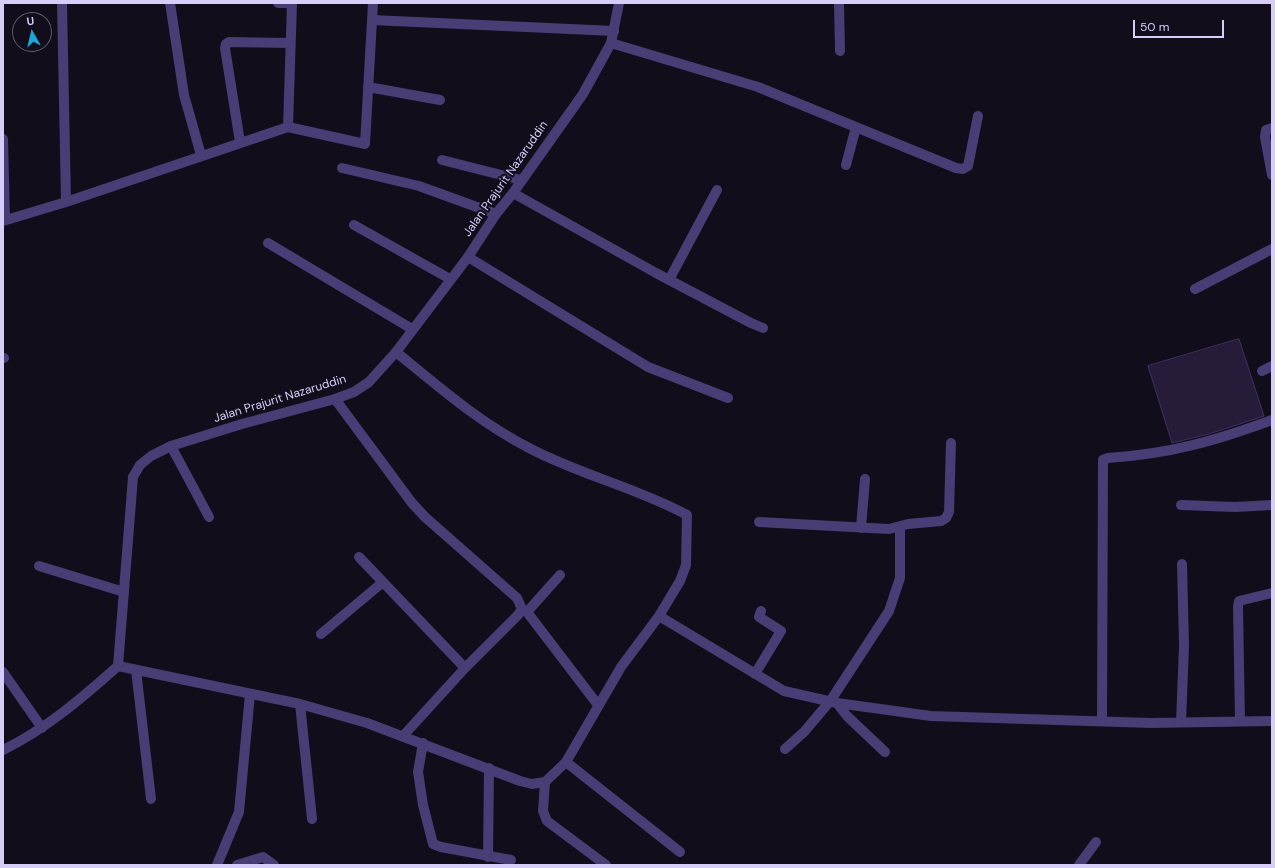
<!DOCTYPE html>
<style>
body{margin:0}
#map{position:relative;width:1275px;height:868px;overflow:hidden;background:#110d1a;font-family:"DM Sans",sans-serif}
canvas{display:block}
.frame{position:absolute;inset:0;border:4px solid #d8ccf9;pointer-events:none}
.north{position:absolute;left:12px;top:12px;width:40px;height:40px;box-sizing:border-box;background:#110d1a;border:1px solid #615973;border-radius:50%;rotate:352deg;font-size:11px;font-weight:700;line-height:16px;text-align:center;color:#d8ccf9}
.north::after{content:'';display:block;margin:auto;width:14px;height:18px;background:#1aa7d7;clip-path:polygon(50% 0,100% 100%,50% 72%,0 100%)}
.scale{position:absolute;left:1133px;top:20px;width:91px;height:18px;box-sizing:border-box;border:2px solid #d8ccf9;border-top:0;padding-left:5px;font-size:12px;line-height:14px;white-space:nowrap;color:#d8ccf9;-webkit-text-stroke:3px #110d1a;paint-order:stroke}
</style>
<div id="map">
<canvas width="1275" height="868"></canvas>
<div class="frame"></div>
<div class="north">U</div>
<div class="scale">50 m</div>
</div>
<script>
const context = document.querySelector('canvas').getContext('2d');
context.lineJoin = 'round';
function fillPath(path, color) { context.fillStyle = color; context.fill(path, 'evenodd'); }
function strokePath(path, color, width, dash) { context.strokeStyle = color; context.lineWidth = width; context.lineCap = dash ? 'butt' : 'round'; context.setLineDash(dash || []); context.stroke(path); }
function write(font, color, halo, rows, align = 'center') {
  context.font = font + ' "DM Sans",sans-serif'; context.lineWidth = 4; context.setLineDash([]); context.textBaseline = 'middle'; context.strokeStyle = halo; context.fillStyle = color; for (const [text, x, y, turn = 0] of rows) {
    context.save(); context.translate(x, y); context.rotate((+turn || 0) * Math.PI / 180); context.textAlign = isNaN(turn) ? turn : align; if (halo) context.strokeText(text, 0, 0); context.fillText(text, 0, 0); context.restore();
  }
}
const building = new Path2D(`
 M1239,339L1264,416L1209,434L1172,443L1148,366Z`);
fillPath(building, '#261b39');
strokePath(building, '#423062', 1);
strokePath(new Path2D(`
 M62,3L66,202
 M170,3L184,95L201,155
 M278,3H292
 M839,3L840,51
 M372,20L614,31
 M611,43L758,87L956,168L963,169L968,166L978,116
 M368,87L440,100
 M288,127L292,3
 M1272,128L1266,130L1265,137L1272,175
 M3,139L5,220
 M240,142L225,48L226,44L229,42L290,43
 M442,160L521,180
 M846,165L856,127
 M342,168L419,186L496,214
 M513,193L656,273L751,323L763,328
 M3,221L66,202L288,127L365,144L373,3
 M354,225L450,279
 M268,243L412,329
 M468,257L648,367L728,398
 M669,280L717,190
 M1195,289L1272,249
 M3,358H4
 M1262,371L1272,366
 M335,399L412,503L425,517L517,598L522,609L518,615L465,668L403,736
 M171,446L209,517
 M1181,505L1235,507L1272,505
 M759,522L889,529L908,524L941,521L946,518L949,512L951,443
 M861,528L865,479
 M359,557L465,668
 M39,566L124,592
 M522,609L527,612L598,705
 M527,612L560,575
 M659,616L784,691L837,703L931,716L1151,723L1272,721
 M321,634L383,582
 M118,666L300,704L367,723L520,781L532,784L545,782L566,762L621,667L659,616L680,581L686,565L687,515C637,488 581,475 531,449C481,424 439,387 396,352
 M136,670L151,799
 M3,672L42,728
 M755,674L781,631L759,617L761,611
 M837,703L847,716L885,752
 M300,704L312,819
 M1102,721L1103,460L1108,458C1169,454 1215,441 1272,420
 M1240,721L1238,606L1239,601L1272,593
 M1181,722L1184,646L1182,564
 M423,743L418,772L423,805L433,844L441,847L511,860
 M785,749L804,732L831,700L889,611L900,578V527
 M566,762L680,852
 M545,782L543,811L547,821L606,865
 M488,857L489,768
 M217,865L239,812L250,694
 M237,865L263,857L274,865
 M1079,865L1096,842`), '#483d74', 10);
strokePath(new Path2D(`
 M3,750C46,729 82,698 118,666L133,477L140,465L151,456L171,446L242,424L335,399L354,392L369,382L396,352L468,257L496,214L513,193L583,94L611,43L619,3`), '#483d74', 10);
write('12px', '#d8ccf9', '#110d1a', [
 ["Jalan Prajurit Nazaruddin",506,179,-55],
 ["Jalan Prajurit Nazaruddin",280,399,-17]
]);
</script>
